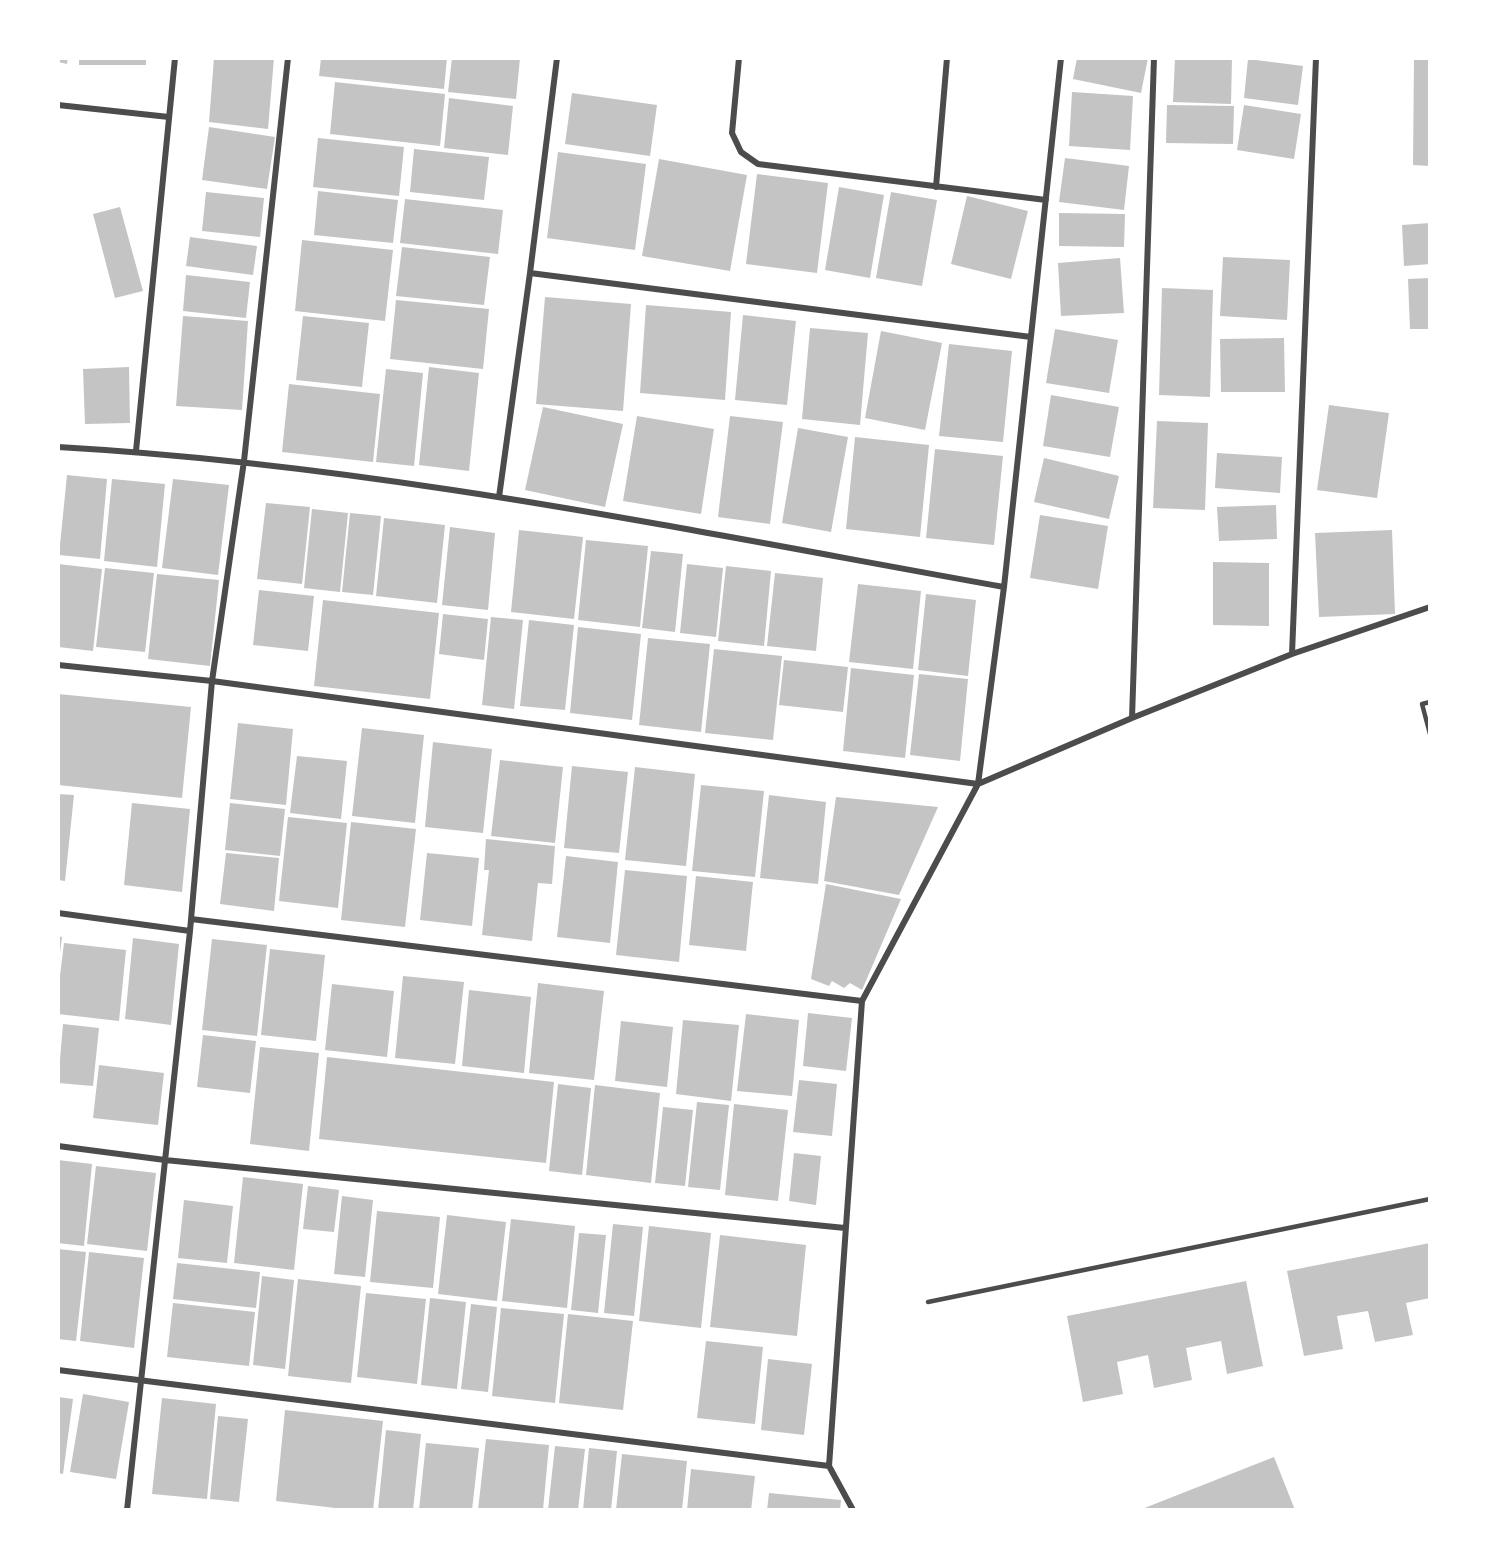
<!DOCTYPE html>
<style>
body{margin:0}
#map{position:relative;width:1488px;height:1568px;overflow:hidden;background:#fff;font-family:Signika,sans-serif}
canvas{display:block}
.frame{position:absolute;inset:0;border:60px solid #fff;pointer-events:none}
</style>
<div id="map">
<canvas width="1488" height="1568"></canvas>
<div class="frame"></div>
</div>
<script>
const context = document.querySelector('canvas').getContext('2d');
context.lineJoin = 'round';
function fillPath(path, color) { context.fillStyle = color; context.fill(path, 'evenodd'); }
function strokePath(path, color, width, dash) { context.strokeStyle = color; context.lineWidth = width; context.lineCap = dash ? 'butt' : 'round'; context.setLineDash(dash || []); context.stroke(path); }
fillPath(new Path2D(`
 M58,58H68L67,64L58,62Z
 M79,58H146V65H79Z
 M214,58H274L268,129L209,122Z
 M321,58H447L444,89L319,76Z
 M452,58H520L516,99L448,92Z
 M1077,58H1148L1141,93L1073,79Z
 M1175,58H1232L1231,104L1173,102Z
 M1414,58H1430V166L1413,165Z
 M1248,59L1303,66L1298,105L1244,98Z
 M335,82L445,94L440,146L330,134Z
 M1072,92L1133,96L1130,150L1069,146Z
 M572,93L657,105L650,156L565,144Z
 M449,98L513,106L508,155L444,148Z
 M1167,105L1234,106L1233,144L1166,143Z
 M1244,105L1301,114L1294,159L1237,150Z
 M209,127L275,137L267,189L202,180Z
 M318,138L404,147L399,196L313,187Z
 M414,149L489,157L484,200L410,192Z
 M558,152L646,164L635,250L547,238Z
 M1065,158L1129,166L1124,210L1059,202Z
 M659,159L747,175L730,271L642,256Z
 M757,174L828,183L817,273L746,264Z
 M839,187L884,195L870,278L825,270Z
 M318,191L398,200L393,243L314,235Z
 M206,192L264,198L260,237L202,231Z
 M891,192L937,200L922,286L876,278Z
 M967,196L1028,211L1011,279L951,264Z
 M405,199L503,210L498,254L400,243Z
 M120,207L143,291L115,298L93,214Z
 M1059,213L1125,214L1124,247L1059,246Z
 M1430,223V264L1404,266L1402,225Z
 M190,237L257,246L253,275L186,266Z
 M302,240L393,250L385,321L295,311Z
 M402,247L490,257L484,305L396,296Z
 M1223,257L1290,260L1287,320L1220,316Z
 M1120,258L1124,313L1061,316L1058,263Z
 M186,275L250,282L246,318L183,311Z
 M1430,278V329H1410L1408,279Z
 M1162,288L1213,290L1210,397L1159,395Z
 M545,297L631,304L623,411L536,404Z
 M396,300L489,309L483,369L390,359Z
 M646,305L731,312L725,400L640,393Z
 M743,315L796,321L787,405L735,400Z
 M183,316L248,321L242,410L176,406Z
 M303,316L369,323L362,387L296,380Z
 M810,328L868,333L860,425L802,419Z
 M1055,329L1118,340L1109,393L1046,383Z
 M881,331L942,343L925,430L865,418Z
 M1284,338L1285,392H1221L1220,339Z
 M949,344L1012,351L1003,442L939,436Z
 M129,367L130,423L85,424L83,369Z
 M429,367L479,373L469,471L419,465Z
 M386,369L423,373L414,466L376,462Z
 M289,384L380,394L373,462L282,452Z
 M1051,395L1119,407L1110,457L1043,446Z
 M1329,405L1389,413L1377,498L1317,490Z
 M543,407L623,424L605,507L525,490Z
 M637,416L714,429L701,514L623,501Z
 M730,416L783,422L770,524L718,517Z
 M1157,421L1208,423L1205,510L1153,508Z
 M798,428L848,437L831,532L782,523Z
 M855,437L929,445L920,537L846,529Z
 M935,449L1003,456L994,545L926,538Z
 M1217,453L1282,457L1280,493L1215,488Z
 M1044,458L1119,476L1109,519L1034,502Z
 M67,475L107,479L100,559L59,555Z
 M112,479L165,484L157,567L104,561Z
 M173,479L229,485L218,575L162,568Z
 M266,503L310,507L302,584L257,579Z
 M1276,505L1277,539L1219,541L1217,507Z
 M312,509L348,513L340,592L304,588Z
 M350,513L381,516L373,595L342,592Z
 M1040,515L1108,526L1098,589L1030,578Z
 M384,518L445,525L437,603L376,596Z
 M450,527L495,533L488,610L442,605Z
 M519,530L583,537L574,619L511,612Z
 M1392,530L1395,614L1319,617L1315,533Z
 M586,540L648,546L640,627L578,620Z
 M651,551L683,554L675,632L642,628Z
 M1213,562L1269,563V626L1213,625Z
 M58,564L102,569L93,651L58,647Z
 M687,564L723,568L716,637L680,633Z
 M726,566L771,571L764,646L718,641Z
 M105,568L154,573L145,652L96,647Z
 M775,573L823,578L816,651L767,646Z
 M157,574L219,580L210,666L148,659Z
 M858,584L921,591L913,669L849,662Z
 M259,590L314,596L308,651L253,645Z
 M926,594L976,600L968,676L918,670Z
 M323,600L439,613L430,699L314,686Z
 M443,614L488,619L484,660L439,654Z
 M491,617L523,620L514,709L482,705Z
 M529,620L574,625L565,710L520,706Z
 M578,627L641,634L632,720L570,713Z
 M648,638L710,644L701,732L639,725Z
 M714,649L782,656L773,740L705,733Z
 M784,660L848,667L843,712L779,705Z
 M851,668L914,675L905,758L843,751Z
 M919,674L968,679L960,761L910,755Z
 M58,694L191,707L182,798L58,785Z
 M238,723L293,729L286,805L230,799Z
 M362,728L424,735L415,823L352,816Z
 M433,742L492,749L483,833L425,827Z
 M297,756L347,761L341,819L290,813Z
 M500,760L563,767L555,843L491,836Z
 M572,766L628,772L619,853L564,848Z
 M635,767L695,774L686,866L625,860Z
 M701,785L764,791L755,877L692,871Z
 M58,794L74,795L65,881L58,880Z
 M769,795L826,802L818,884L760,878Z
 M836,797L938,807L899,895L824,881Z
 M132,803L190,809L182,892L124,885Z
 M230,803L285,809L280,856L225,850Z
 M288,817L347,823L338,908L279,901Z
 M351,822L416,829L405,927L341,920Z
 M486,839L555,846L552,884L538,883L532,941L482,935L489,870H484Z
 M226,853L279,858L274,911L220,904Z
 M427,853L479,858L472,926L420,920Z
 M566,856L618,862L610,943L557,937Z
 M625,870L687,876L679,962L616,955Z
 M696,876L753,882L746,951L689,945Z
 M826,884L901,899L862,990L850,983L844,988L832,981L829,986L811,979Z
 M58,936L62,937L60,953H58Z
 M133,938L179,944L171,1025L125,1019Z
 M212,939L267,945L257,1036L202,1030Z
 M64,943L126,950L119,1021L58,1014V992Z
 M270,949L325,955L316,1041L261,1035Z
 M403,976L464,982L455,1064L395,1058Z
 M538,983L604,991L594,1080L529,1073Z
 M332,984L394,991L387,1057L325,1050Z
 M469,990L531,997L524,1073L462,1066Z
 M808,1013L852,1018L846,1071L803,1066Z
 M746,1014L799,1020L792,1096L737,1091Z
 M683,1020L739,1025L731,1101L676,1094Z
 M621,1021L673,1027L667,1087L615,1081Z
 M63,1024L99,1028L93,1086L58,1083Z
 M203,1035L256,1041L250,1093L197,1087Z
 M260,1047L319,1053L309,1151L250,1144Z
 M327,1057L554,1082L546,1163L319,1139Z
 M99,1065L164,1073L158,1125L93,1118Z
 M799,1080L837,1084L832,1136L793,1132Z
 M558,1084L591,1088L582,1175L549,1171Z
 M595,1085L660,1093L651,1183L586,1175Z
 M697,1102L729,1105L720,1190L688,1187Z
 M734,1104L788,1110L778,1201L725,1195Z
 M663,1107L693,1110L685,1186L655,1183Z
 M794,1153L821,1156L816,1205L789,1201Z
 M58,1160L92,1164L84,1246L58,1243Z
 M96,1166L156,1173L147,1251L87,1244Z
 M243,1177L303,1184L294,1270L234,1263Z
 M308,1186L339,1190L334,1232L303,1229Z
 M342,1196L373,1200L365,1277L334,1274Z
 M184,1200L233,1206L227,1263L178,1258Z
 M377,1211L440,1217L433,1288L370,1282Z
 M447,1215L506,1222L497,1301L438,1294Z
 M511,1219L575,1226L567,1308L502,1301Z
 M613,1224L643,1227L634,1316L604,1313Z
 M649,1226L711,1233L701,1328L639,1321Z
 M579,1233L606,1235L598,1313L571,1310Z
 M720,1235L806,1245L797,1336L710,1327Z
 M1430,1243V1298L1406,1303L1413,1335L1375,1342L1368,1311L1337,1316L1343,1349L1304,1356L1287,1271Z
 M58,1249L86,1252L76,1341L58,1339Z
 M89,1252L144,1258L134,1348L80,1341Z
 M177,1263L260,1272L256,1308L173,1299Z
 M262,1276L294,1280L285,1369L253,1365Z
 M298,1279L361,1286L351,1383L288,1376Z
 M1246,1281L1263,1366L1227,1374L1221,1341L1186,1348L1192,1380L1154,1388L1148,1355L1117,1362L1123,1394L1083,1402L1067,1316Z
 M366,1293L426,1299L417,1384L357,1377Z
 M430,1298L466,1302L457,1389L421,1385Z
 M173,1303L255,1312L249,1366L167,1357Z
 M471,1304L497,1307L488,1392L461,1389Z
 M501,1308L564,1314L555,1403L492,1396Z
 M568,1314L633,1321L623,1410L559,1403Z
 M706,1341L763,1347L755,1424L697,1418Z
 M768,1359L812,1364L804,1435L761,1430Z
 M83,1394L129,1402L116,1479L70,1472Z
 M58,1397L73,1399L63,1474L58,1473Z
 M162,1398L216,1404L207,1499L152,1494Z
 M285,1410L383,1421L373,1510H352L276,1501Z
 M218,1416L248,1419L239,1502L210,1499Z
 M386,1430L421,1434L413,1510H378Z
 M486,1439L549,1445L543,1510H478Z
 M426,1443L479,1448L472,1510H419Z
 M555,1446L585,1449L578,1510H548Z
 M589,1448L617,1451L611,1510H583Z
 M622,1454L687,1461L682,1510H616Z
 M1274,1457L1295,1510H1142V1509Z
 M691,1469L755,1476L751,1510H687Z
 M769,1493L841,1500L840,1510H767Z`), '#c4c4c4');
strokePath(new Path2D(`
 M1430,702L1422,704L1430,734
 M928,1302L1430,1199`), '#4c4c4c', 4.5);
strokePath(new Path2D(`
 M739,58L732,133L741,152L758,164L1046,200
 M58,105L169,117
 M936,187L947,58
 M530,273L1031,337
 M58,447C377,465 691,531 1004,587
 M136,451L175,58
 M499,497L530,273L557,58
 M1292,654L1316,58
 M58,665L212,681L978,784
 M1132,718L1154,58
 M978,784L1132,718L1292,654L1430,607
 M58,913L190,931
 M191,919L862,1001
 M58,1146L165,1160L845,1228
 M58,1370L829,1466
 M127,1510L190,931L212,681L244,461L288,58
 M853,1510L829,1466L862,1001L978,784L1004,587L1061,58`), '#4c4c4c', 6);
</script>
